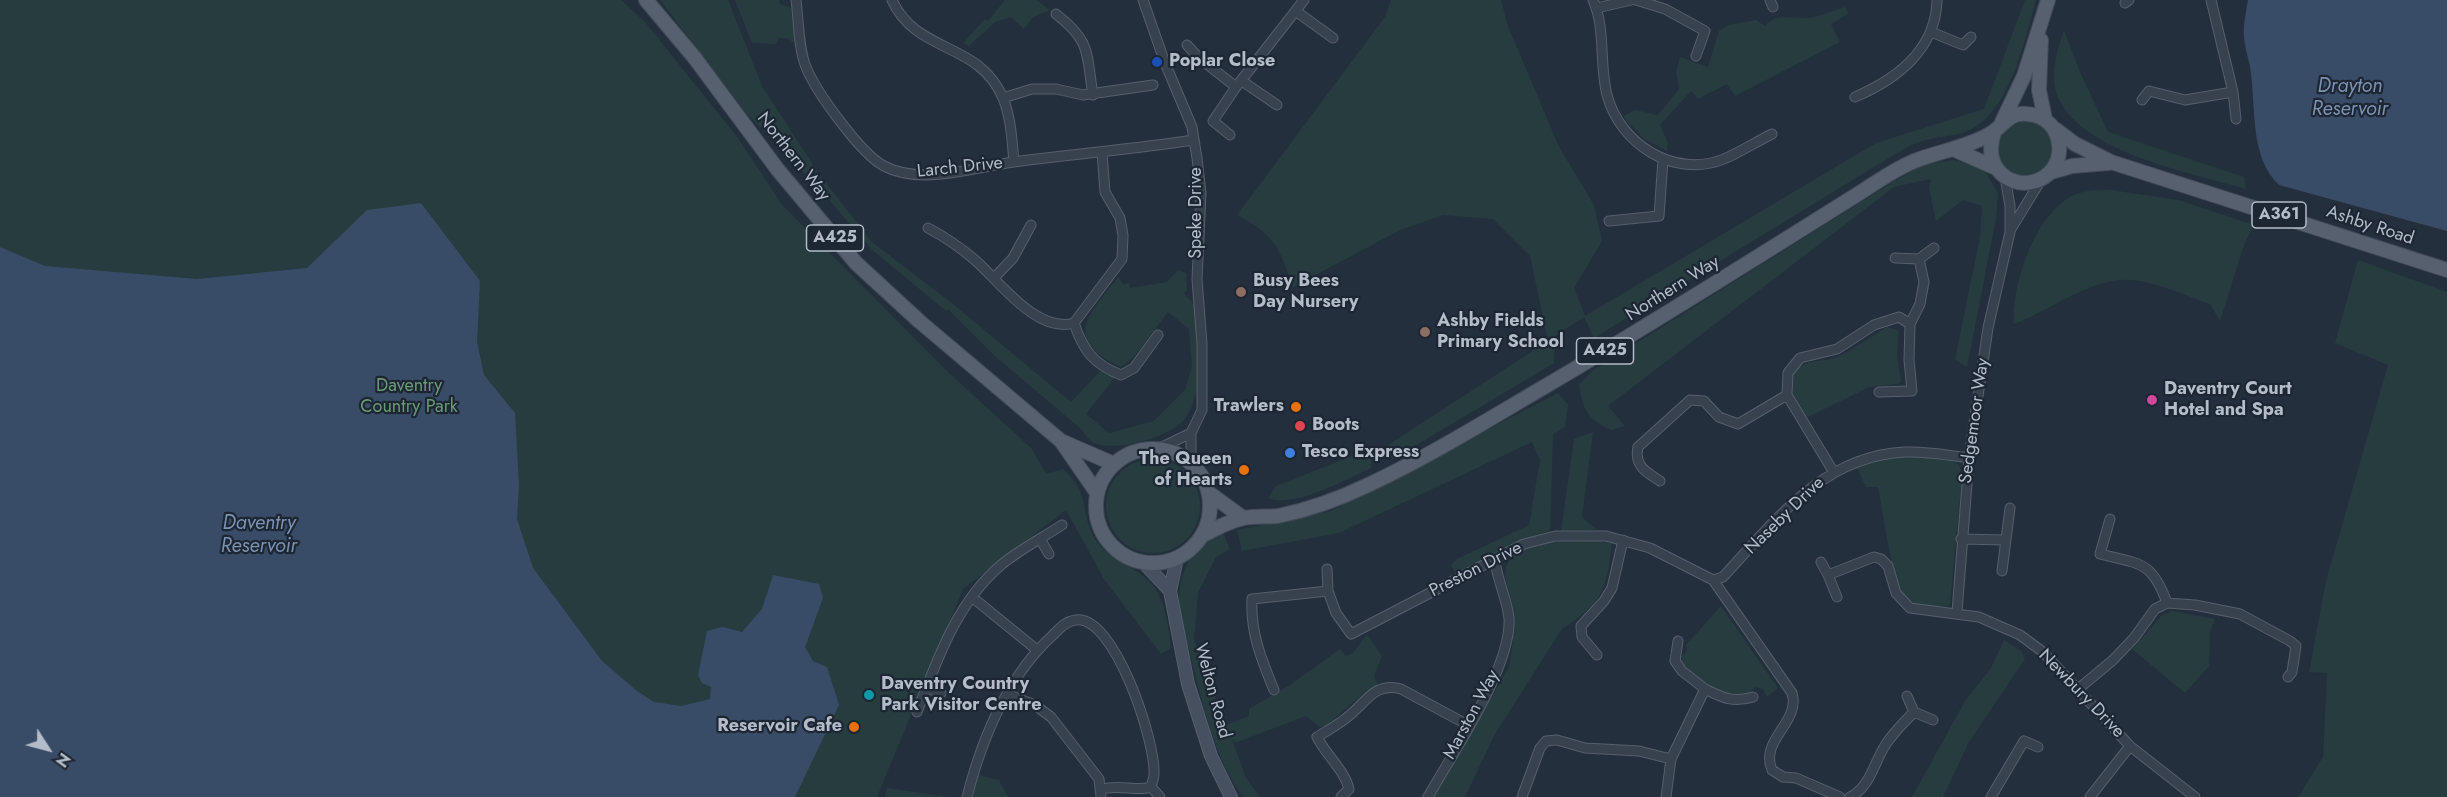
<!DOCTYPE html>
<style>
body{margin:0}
#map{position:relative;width:2447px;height:797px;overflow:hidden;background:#242f3e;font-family:Jost,sans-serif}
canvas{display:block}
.north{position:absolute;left:18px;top:719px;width:60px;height:60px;-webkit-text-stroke:4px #1d2633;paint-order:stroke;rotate:126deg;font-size:16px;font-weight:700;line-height:24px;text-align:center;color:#b4bcc9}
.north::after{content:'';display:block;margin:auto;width:21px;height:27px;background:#b4bcc9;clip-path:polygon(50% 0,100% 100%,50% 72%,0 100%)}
</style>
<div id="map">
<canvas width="2447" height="797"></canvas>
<div class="north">N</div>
</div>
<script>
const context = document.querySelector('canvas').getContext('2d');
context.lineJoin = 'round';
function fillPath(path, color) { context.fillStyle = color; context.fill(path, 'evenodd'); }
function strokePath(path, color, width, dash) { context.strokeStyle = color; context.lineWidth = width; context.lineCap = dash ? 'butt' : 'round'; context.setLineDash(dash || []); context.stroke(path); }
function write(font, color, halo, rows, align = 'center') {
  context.font = font + ' Jost,sans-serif'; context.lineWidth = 4.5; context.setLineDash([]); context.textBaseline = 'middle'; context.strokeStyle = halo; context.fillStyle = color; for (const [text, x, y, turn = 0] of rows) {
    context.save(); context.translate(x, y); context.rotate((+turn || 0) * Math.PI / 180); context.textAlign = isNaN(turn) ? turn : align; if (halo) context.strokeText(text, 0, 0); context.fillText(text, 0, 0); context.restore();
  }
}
fillPath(new Path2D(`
 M0,0H621L645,22L738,138L783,206L948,372L1032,449L1046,474L1063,469C1089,492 1080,504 1091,531C1101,557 1131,563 1150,582C1166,599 1168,626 1171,648L1161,654L1104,579L1066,510L963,589L877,797H0Z
 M660,0H728L762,86L817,171L872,242L953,304L1071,402L1102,369L1116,376L1086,414L1109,433L1154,421L1185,390L1192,366L1189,329L1168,312L1134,357L1121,367C1061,339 1089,315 1118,277L1124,285L1129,282L1130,288L1167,282L1178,270L1186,273L1187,290L1184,294C1187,297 1192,301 1193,304C1205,329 1203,399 1184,420C1168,438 1116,452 1093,443C1088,440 1085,433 1081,429L996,357L948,309L946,311L870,248L819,188L746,113Z
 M735,0H779L780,4L792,8C790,21 797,30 794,43L787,38H779L776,44L752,43Z
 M1005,0H1036L1050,10L1033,17L1024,29L1011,17L995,22L969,46L963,43L985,19L988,21Z
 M1391,0H1501L1508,26L1559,147L1594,205L1602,241L1574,288L1585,316L1876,143L1984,109L2025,0H2036C2025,39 2010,114 1967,131C1954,137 1937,136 1922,141C1906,146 1889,159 1874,167L1594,338L1584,317L1555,336L1554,363L1393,459L1382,449L1548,341L1530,256L1493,219L1443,215L1400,230L1293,287C1279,247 1275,235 1237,215L1385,17Z
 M1845,7L1849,13L1831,24L1840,42L1735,96L1727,84L1698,99L1691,91L1660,125L1668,143L1667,151L1644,139L1625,119L1624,116L1635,110L1658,115L1679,89L1676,72L1680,57L1708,67L1719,31L1728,25L1756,20L1765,26C1779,11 1794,21 1813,17C1824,15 1834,10 1845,7Z
 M2064,30L2080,72L2108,132L2244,177L2246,189C2193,173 2069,151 2055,88C2051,69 2058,48 2064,30Z
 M1998 148a27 27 0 1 1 54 0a27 27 0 1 1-54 0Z
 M1954,160L1983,168L1998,193L1996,219L1967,367L1955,360L1980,236L1982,206L1963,200L1936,221L1929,189L1931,179L1894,187L1608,406L1625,426L1612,430C1588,420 1583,411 1579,385L1592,371L1893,182L1923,165Z
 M2111,190L2178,200L2254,225L2244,245L2220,321L2210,304C2183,295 2150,278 2121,280C2086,282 2046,312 2014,324C2011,284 2038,202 2083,192C2092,190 2102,190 2111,190Z
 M2358,260L2447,292V797H2298L2323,757L2327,673L2309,672L2326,581L2388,365L2335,343Z
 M1887,327L1899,331L1897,355L1901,382L1898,384L1869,387L1806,418C1796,402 1780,378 1803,365C1813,360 1825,361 1835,358C1853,350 1870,337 1887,327Z
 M1558,393L1568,405L1565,427L1553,434L1550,531L1522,540L1462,571L1455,572L1451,565L1457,559L1529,525L1540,460L1532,442L1339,533L1242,551L1237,530L1331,511Z
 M1593,432L1582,517L1597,530L1561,531L1574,439Z
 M1362,452L1372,455L1371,468C1347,479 1293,509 1268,498L1276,486Z
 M1920,456L1951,460L1959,465L1962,475L1950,605C1936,609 1911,607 1903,593C1889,568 1884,516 1878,487H1866L1856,466L1893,457Z
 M1106 506a47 47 0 1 1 94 0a47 47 0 1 1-94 0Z
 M1223,532L1230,549L1216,557L1198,593L1194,640L1226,725L1249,716V709L1290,685L1340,649L1346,656L1353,653L1367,634L1382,656L1374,676L1378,686L1366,691L1326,726L1320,727L1306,716L1235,743L1231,737L1246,778L1260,797H1243C1212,754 1202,700 1189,650C1185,633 1178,614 1179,596C1180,569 1197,539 1223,532Z
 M1598,541L1612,543C1606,592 1603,602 1562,629L1495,734L1465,797H1434L1509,667L1513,640L1512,603L1505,578L1506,567L1513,555L1539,542Z
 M1721,606L1778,688L1767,697L1763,689L1756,687C1752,690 1748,694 1744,694C1723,698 1688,676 1680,658L1687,650L1686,645Z
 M2173,611L2215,619L2210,632L2209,666L2185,693L2132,649L2162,615Z
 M2004,640L2021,651L2025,659L1969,742L1943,797H1912L1965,701L1991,668Z
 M978,775L999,780L1008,797H972Z
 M887,788L949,797H885Z`), '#263c3f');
fillPath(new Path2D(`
 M2248,0H2447V231L2279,185C2250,157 2256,112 2251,74C2250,62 2245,50 2244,37C2243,26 2246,12 2248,0Z
 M421,203L480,281L477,342L484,375L515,413L519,485L517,519L533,568L602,661L637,691L654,702L681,706L710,699L711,687L702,683L698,675L707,631L723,627L742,632L762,609L773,575L819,584L823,598L805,647L813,661L827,667L839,705L795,797H0V247L45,266L197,279L307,268L367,210Z`), '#394c67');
const street = new Path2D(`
 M796,0C799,21 798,47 806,67C816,92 861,154 884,166C922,186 974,167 1014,162C1074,154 1134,149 1194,140
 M892,0C917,55 978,40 1003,98C1011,117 1012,141 1014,162
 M1143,0L1165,63L1192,127L1197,158L1201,193L1197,279L1202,344V410L1191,433V463
 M1593,0C1606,29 1599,64 1607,95C1620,144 1674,179 1724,159C1740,152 1756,142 1772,134
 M1636,0L1665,9L1705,31L1696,56
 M1770,0L1773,7
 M2211,0L2233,92L2236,119
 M2125,3L2129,0
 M1597,8L1631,0
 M1297,12L1333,38
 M1056,14C1092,42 1086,53 1093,95
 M1931,32L1963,45L1971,37
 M1187,45L1198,57L1236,87
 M1242,81L1277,105
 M1855,97C1897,79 1936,49 1937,0
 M1003,98L1032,89H1056L1083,95L1153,85
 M2142,100L2149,91L2185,100L2233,92
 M1230,135L1213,121L1236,87L1304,0
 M1609,221L1659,216L1663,160
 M928,228C945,237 960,247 975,260C999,281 1037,334 1074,323L1122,259L1123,235L1120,218L1105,192L1102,153
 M2011,229L2041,180
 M1895,258L1919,259
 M994,278L1013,258L1031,225
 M1074,323C1083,350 1093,364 1121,375L1134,368L1158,335
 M1879,392L1912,391L1909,360L1910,324L1920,304L1924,282L1919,259L1934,248
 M1158,449L1191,433
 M1833,471L1787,395L1788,373L1800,358L1837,349L1874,325L1899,317L1910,324
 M1660,481C1646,472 1634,466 1638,447L1690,400L1704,401L1719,417L1738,424L1787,395
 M2110,519L2100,554C2140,564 2152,561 2167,603
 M1040,539L1049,554
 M1961,539L2005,540
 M1821,562L1828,575
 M1327,569L1328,591
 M2002,571L2010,508
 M1713,580L1723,577C1775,521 1822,456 1905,452C1926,451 1948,455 1969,458
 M972,597L1037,650
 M1837,597L1828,575L1874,557L1881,559L1888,566L1896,593L1910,608L1979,617L2020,635L2043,652L2130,746L2195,797
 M1957,612L1969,458L1988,328L2010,232V206L2005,177
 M1597,655L1582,637L1581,626L1604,601L1612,588L1623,540
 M926,688L941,693
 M1705,689C1723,698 1733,703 1753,697
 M1274,690C1262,661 1250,632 1252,599L1328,591L1336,613L1351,634L1524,544L1555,536H1606L1650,548L1713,580L1792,693C1801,722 1759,740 1772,770L1783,777L1796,778L1840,797
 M2077,690L2113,660L2134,638L2155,609L2167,603L2195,605L2240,614L2290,641L2296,646L2292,672L2288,677
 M1007,694L1035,705L1051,717L1099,779L1101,797
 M1907,696L1914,712
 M917,712C937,660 957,602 1001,565C1019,550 1042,538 1062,525
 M1102,789C1121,784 1136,792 1151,787L1160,797
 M967,797C982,738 1008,676 1053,635C1060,628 1066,621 1076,620C1115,615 1156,743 1154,774C1154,778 1152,783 1151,787
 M1341,797L1349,789C1345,771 1326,755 1317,737C1328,730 1340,724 1350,715C1367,700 1376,682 1401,689L1468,725
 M1428,797C1452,754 1512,667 1509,618C1507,599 1497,580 1495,560
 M1522,797L1540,748L1546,741L1557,740L1585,748L1639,751L1671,759
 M1666,797L1671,759L1705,689L1682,671L1675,661L1678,641
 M1850,797C1870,788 1875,760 1886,744C1894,732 1904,722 1914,712L1933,720
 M1991,797L2024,741L2038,747
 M2090,797L2130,746`);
const secondary = new Path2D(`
 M1177,558L1170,591L1188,684L1211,756L1231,797
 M1144,563L1170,591`);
const primary = new Path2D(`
 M646,0L694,57L778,170L856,263L919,321L1061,441L1097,493
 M2041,40L2039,90L2045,119
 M2002,122L2024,76L2048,0
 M2055,129L2075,144L2111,162L2447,270
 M1953,149L1996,168
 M2051,172L2072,166L2109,163
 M1061,441L1114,464
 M1096 506a57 57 0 1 1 114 0a57 57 0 1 1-114 0Z
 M1209,493L1243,518
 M1203,535C1216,529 1230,520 1244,518C1255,516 1267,517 1278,516C1308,510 1339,499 1368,485C1428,457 1486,421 1544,387C1650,325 1754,259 1858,194C1877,182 1896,168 1917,160C1941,151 1968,147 1990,134C2004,126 2008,112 2027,114C2067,116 2071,174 2032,182C2019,185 2006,180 1998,170C1989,158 1990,146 1994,133`);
strokePath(street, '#565f6c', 11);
strokePath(secondary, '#565f6c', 14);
strokePath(primary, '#414a57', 16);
strokePath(street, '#38414e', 9);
strokePath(secondary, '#465061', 12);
strokePath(primary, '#56606e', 14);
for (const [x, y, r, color] of [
 [1157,62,6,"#1a4fb4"],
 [1241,292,6,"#8d6e63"],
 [1425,332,6,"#8d6e63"],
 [2152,400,6,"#d1479c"],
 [1296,407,6,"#e8710a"],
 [1300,426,6,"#e0444e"],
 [1290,453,6,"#3f7fe0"],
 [1244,470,6,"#e8710a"],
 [869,695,6,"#0f9aa8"],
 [854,727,6,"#e8710a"]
]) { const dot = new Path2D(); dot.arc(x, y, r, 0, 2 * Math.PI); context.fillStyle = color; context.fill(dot); strokePath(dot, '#1d2633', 2); }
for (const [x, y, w] of [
 [2279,215,54],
 [835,238,57],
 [1605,351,57]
]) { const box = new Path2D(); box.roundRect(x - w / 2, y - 13, w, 26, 4.5); context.fillStyle = '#1d2633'; context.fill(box); strokePath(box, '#b4bcc9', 1.5); }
write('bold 16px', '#b4bcc9', null, [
 ["A361",2279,215],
 ["A425",835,238],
 ["A425",1605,351]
]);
write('bold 18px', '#b4bcc9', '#1d2633', [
 ["Poplar Close",1169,62],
 ["Busy Bees",1253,282],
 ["Day Nursery",1253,303],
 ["Ashby Fields",1437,322],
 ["Primary School",1437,343],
 ["Daventry Court",2164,390],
 ["Hotel and Spa",2164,411],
 ["Trawlers",1284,407,"right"],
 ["Boots",1312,426],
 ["Tesco Express",1302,453],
 ["The Queen",1232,460,"right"],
 ["of Hearts",1232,481,"right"],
 ["Daventry Country",881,685],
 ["Park Visitor Centre",881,706],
 ["Reservoir Cafe",842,727,"right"]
], 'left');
write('18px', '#b4bcc9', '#1d2633', [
 ["Northern Way",793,157,52],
 ["Larch Drive",960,168,-6],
 ["Speke Drive",1197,213,-90],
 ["Ashby Road",2370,226,18],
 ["Northern Way",1673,289,-32],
 ["Sedgemoor Way",1975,421,-82],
 ["Naseby Drive",1785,516,-44],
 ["Preston Drive",1476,570,-27],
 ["Welton Road",1212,691,75],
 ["Newbury Drive",2081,694,46],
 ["Marston Way",1472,715,-62]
]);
write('18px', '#6b9a76', '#1d2633', [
 ["Daventry",409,387],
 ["Country Park",409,408]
]);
write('italic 20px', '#7c92b1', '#1d2633', [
 ["Drayton",2350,87],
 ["Reservoir",2350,110],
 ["Daventry",259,524],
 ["Reservoir",259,547]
]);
</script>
